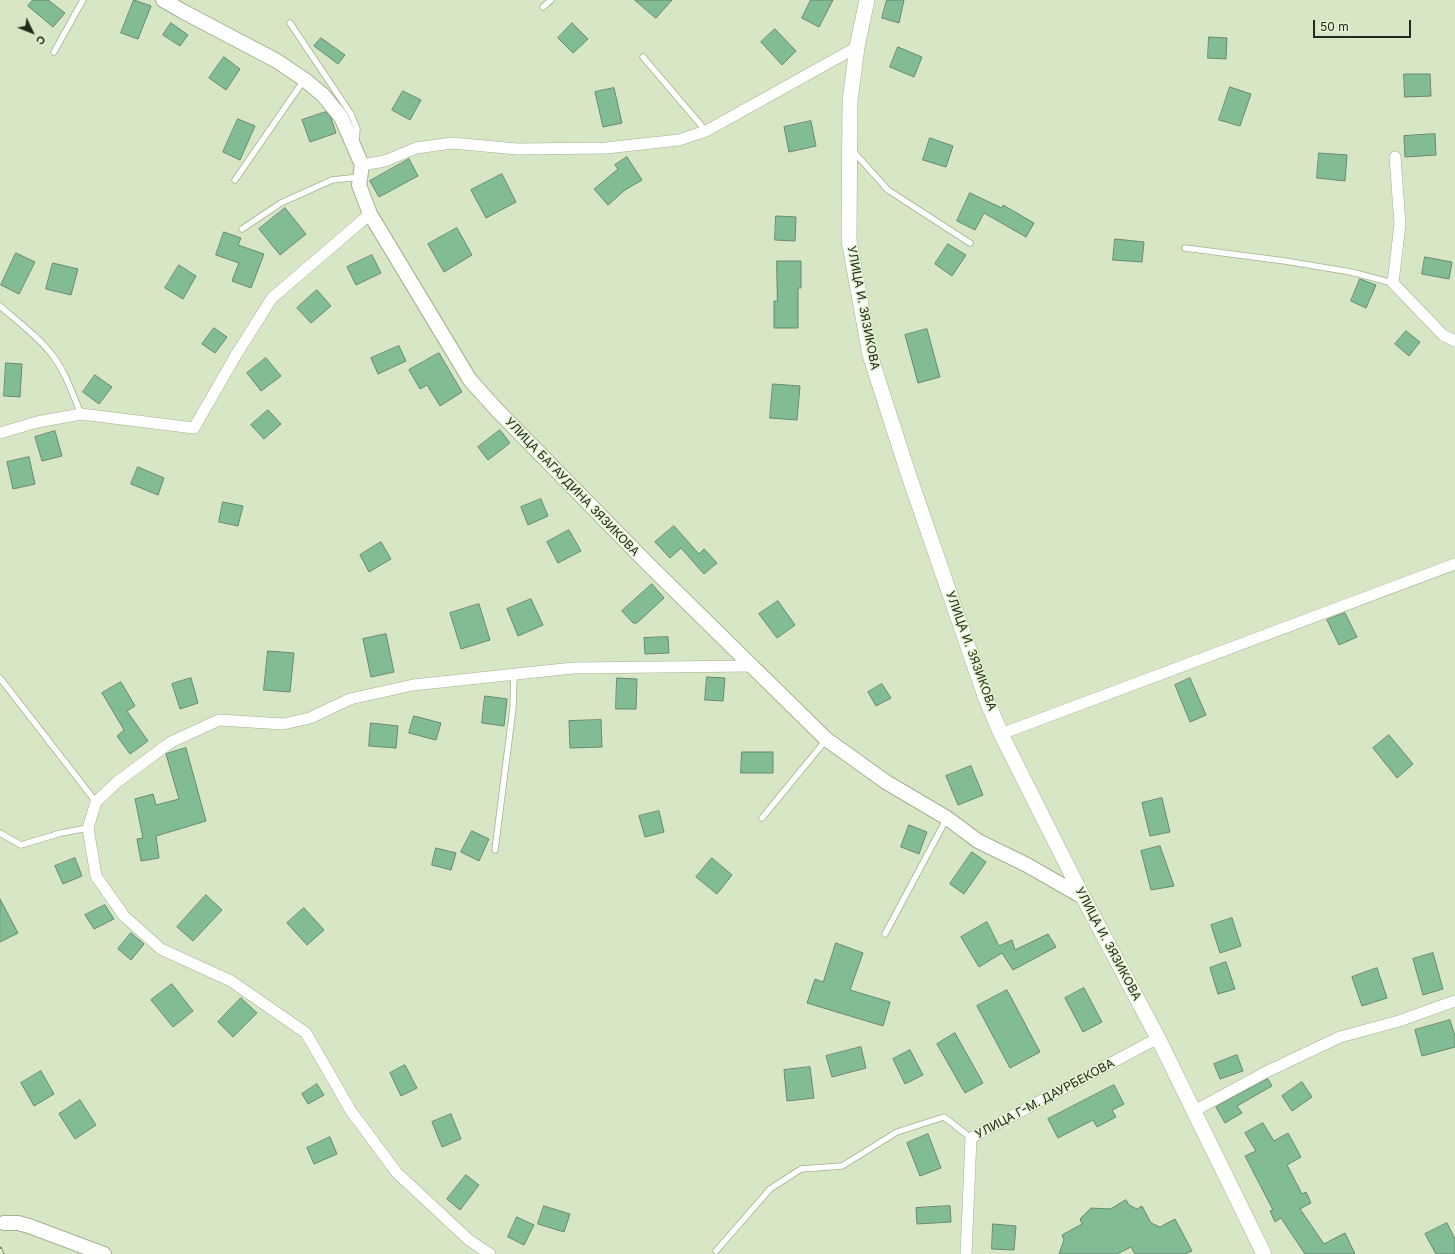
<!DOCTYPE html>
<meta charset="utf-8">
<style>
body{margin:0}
#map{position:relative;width:1455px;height:1254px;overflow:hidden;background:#d7e6c4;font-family:Inter,sans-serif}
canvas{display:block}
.north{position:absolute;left:12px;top:12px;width:40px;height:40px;-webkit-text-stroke:3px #e4f3d1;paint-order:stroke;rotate:133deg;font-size:11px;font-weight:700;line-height:16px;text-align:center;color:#23291c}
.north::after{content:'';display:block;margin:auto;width:14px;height:18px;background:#23291c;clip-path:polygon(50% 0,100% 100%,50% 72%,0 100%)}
.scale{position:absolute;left:1313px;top:20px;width:98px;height:18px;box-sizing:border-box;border:2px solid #23291c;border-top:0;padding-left:5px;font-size:12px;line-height:14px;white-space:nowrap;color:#23291c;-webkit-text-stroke:3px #e4f3d1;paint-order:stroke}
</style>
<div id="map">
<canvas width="1455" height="1254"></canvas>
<div class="north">С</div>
<div class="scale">50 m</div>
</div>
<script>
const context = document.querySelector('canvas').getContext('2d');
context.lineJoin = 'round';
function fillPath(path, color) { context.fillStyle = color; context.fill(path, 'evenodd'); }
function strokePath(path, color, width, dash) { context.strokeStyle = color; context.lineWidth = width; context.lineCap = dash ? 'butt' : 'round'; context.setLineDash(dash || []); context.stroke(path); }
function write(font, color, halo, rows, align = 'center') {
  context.font = font + ' Inter,sans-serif'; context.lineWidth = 3; context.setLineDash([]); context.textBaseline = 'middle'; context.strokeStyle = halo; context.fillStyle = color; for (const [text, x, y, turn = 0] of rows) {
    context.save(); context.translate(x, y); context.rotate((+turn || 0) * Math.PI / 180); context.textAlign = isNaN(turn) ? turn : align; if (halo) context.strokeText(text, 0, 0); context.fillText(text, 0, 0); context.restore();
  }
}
const building = new Path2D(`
 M33,0H48L65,13L53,27L28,6Z
 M134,0L151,6L138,39L121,33Z
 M635,0H672L656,18Z
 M811,0H833L819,27L802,18Z
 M887,0H904L899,23L882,18Z
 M171,23L188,35L180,46L163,35Z
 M572,23L588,39L573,53L558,38Z
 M775,29L796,51L782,65L761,42Z
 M1209,37L1227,38L1226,59L1208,58Z
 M321,38L345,55L338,64L314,46Z
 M898,47L922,57L914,77L890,67Z
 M224,57L240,69L226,90L209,78Z
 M1404,74H1430L1431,96L1405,97Z
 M1230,87L1251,94L1240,126L1219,120Z
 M614,88L622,123L603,127L595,92Z
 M403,91L421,100L410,120L392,110Z
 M326,112L331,118L336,133L310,142L302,120Z
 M238,119L255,126L240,160L223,152Z
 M811,121L816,146L789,152L784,127Z
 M1435,134L1436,155L1405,157L1404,136Z
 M930,138L953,146L946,167L923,160Z
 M1319,153L1347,155L1345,181L1317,178Z
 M627,157L642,180L625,190L608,205L594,189L618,169L615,165Z
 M409,159L418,176L379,197L370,181Z
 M502,174L516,202L486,218L471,190Z
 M970,193L1002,208L1003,205L1034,223L1026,237L984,213L975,230L957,221Z
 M285,208L306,234L280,255L259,229Z
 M776,216L796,217L795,241L775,240Z
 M457,228L472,255L444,272L428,244Z
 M224,232L241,238L238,245L264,254L251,288L232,281L239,263L216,255Z
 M1115,239L1144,242L1142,262L1113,260Z
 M948,244L966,255L952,276L935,264Z
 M16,253L35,262L19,294L1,285Z
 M372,255L381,273L356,285L347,267Z
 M1425,257L1452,262L1449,279L1422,274Z
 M777,261H801V288H798V328H774V301H777Z
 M53,263L78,269L71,295L46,289Z
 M179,265L196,276L183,299L165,288Z
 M1360,279L1376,285L1366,308L1351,301Z
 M317,290L331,306L311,323L297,308Z
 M214,328L227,337L215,353L202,344Z
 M927,329L940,377L918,383L905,335Z
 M1406,331L1420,342L1409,356L1395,344Z
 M399,346L406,361L378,374L371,358Z
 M439,353L462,392L440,406L427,385L420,389L409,370Z
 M266,358L281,376L261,391L247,373Z
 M6,363L22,364L20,397L4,396Z
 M95,375L112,387L99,404L83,392Z
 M773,384L800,386L797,420L770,418Z
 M268,410L281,424L264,439L251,425Z
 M500,430L510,443L488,460L478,447Z
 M55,431L62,456L42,461L35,437Z
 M29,457L35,484L13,489L7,462Z
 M138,467L164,478L158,495L131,484Z
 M541,499L548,516L528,525L521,507Z
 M223,502L243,506L238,526L219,522Z
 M674,526L699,554L704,549L717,563L704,574L681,548L670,558L655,542Z
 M569,530L581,551L558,563L547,542Z
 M381,542L391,559L369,572L360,555Z
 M652,584L664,598L637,623H633L622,611Z
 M531,599L543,625L518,636L507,609Z
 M778,601L795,625L777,638L759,614Z
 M479,604L490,640L461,649L450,613Z
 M1345,613L1357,637L1339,645L1327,620Z
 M386,634L394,672L371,677L363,639Z
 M668,637L669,653L645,654L644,638Z
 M268,651L294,653L290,692L264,690Z
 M707,677L725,678L723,701L705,700Z
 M191,678L198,703L180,709L172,684Z
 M617,678L637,679L636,709H616Z
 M1190,678L1206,715L1190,722L1175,685Z
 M121,682L135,706L127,711L148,741L130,754L117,736L124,730L102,693Z
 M882,684L891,698L876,706L868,692Z
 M485,696L507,699L504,726L482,723Z
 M414,716L441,723L436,740L409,733Z
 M601,720L602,747L570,748L569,721Z
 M371,723L398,726L396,748L369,746Z
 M1389,735L1413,764L1397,778L1373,748Z
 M186,748L206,821L156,836L159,858L141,861L137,839L143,838L135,799L153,794L156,805L179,799L166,754Z
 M742,752H773V773H741Z
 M971,766L983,795L958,805L946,776Z
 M1162,798L1170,832L1150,836L1142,803Z
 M659,811L664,832L645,837L639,816Z
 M909,825L927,832L919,854L901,847Z
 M472,831L489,839L479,861L461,852Z
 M1160,846L1174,886L1151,890L1141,851Z
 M436,848L456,853L451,870L432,865Z
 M972,852L986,862L964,894L950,884Z
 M75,858L82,876L63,884L55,866Z
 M712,858L732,875L717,894L696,877Z
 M206,895L222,910L193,941L177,927Z
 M0,899L18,933L0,942Z
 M105,905L114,919L94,929L85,915Z
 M304,908L324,930L307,945L287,923Z
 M1232,918L1241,946L1220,953L1211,925Z
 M987,922L999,946L1012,940L1015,950L1048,934L1056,947L1013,970L1002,953L979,967L961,937Z
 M131,933L144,944L131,960L118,949Z
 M836,943L863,953L850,990L890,1002L883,1026L807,1003L815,979L823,982Z
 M1433,953L1443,989L1423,995L1413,959Z
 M1226,962L1235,989L1218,994L1210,968Z
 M1377,968L1387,998L1362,1006L1352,977Z
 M172,984L193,1011L173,1027L151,1000Z
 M1084,988L1102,1022L1083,1032L1065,998Z
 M1007,990L1040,1052L1010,1068L977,1006Z
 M241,998L257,1013L233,1037L218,1022Z
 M1450,1020L1455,1036V1047L1422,1056L1415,1030Z
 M955,1033L983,1083L965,1093L937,1044Z
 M861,1047L866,1068L832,1077L826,1056Z
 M910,1050L923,1075L905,1084L893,1059Z
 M1237,1055L1243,1071L1220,1079L1214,1064Z
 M405,1065L417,1088L401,1096L390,1073Z
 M810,1067L814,1098L787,1101L784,1070Z
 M41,1071L54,1094L34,1106L21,1083Z
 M1268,1079L1272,1086L1237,1106L1242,1113L1225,1123L1216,1107Z
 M1302,1082L1312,1097L1292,1111L1282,1096Z
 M317,1084L324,1095L308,1104L302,1094Z
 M1114,1085L1124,1104L1112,1110L1116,1117L1097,1127L1093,1120L1058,1138L1048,1119Z
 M80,1100L96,1125L75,1139L59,1114Z
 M451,1114L461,1139L442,1147L432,1122Z
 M1263,1123L1274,1141L1288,1133L1301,1157L1287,1165L1302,1194L1306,1192L1311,1203L1300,1209L1324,1244L1345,1233L1355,1254H1305L1281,1218L1275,1222L1270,1211L1273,1210L1245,1156L1256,1151L1245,1133Z
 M928,1134L941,1168L920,1176L907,1143Z
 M330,1137L337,1154L314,1164L307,1148Z
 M466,1175L479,1185L460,1210L447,1199Z
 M1126,1200L1129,1205L1137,1209L1142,1206L1151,1223L1160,1227L1175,1219L1192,1251L1185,1254H1135L1131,1247L1117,1254H1059L1064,1240L1062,1235L1082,1224L1080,1219L1091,1208L1110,1209Z
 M544,1206L570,1214L564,1232L538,1224Z
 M950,1206L951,1222L917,1224L916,1208Z
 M517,1217L534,1225L524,1245L508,1237Z
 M1447,1223L1455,1239V1254H1436L1425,1234Z
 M993,1224L1016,1226L1014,1250L992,1249Z`);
fillPath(building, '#82bc95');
strokePath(building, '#698872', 1);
const service = new Path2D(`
 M543,7L551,0
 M290,23L351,114L357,129L356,142
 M54,52L83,0
 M643,57L706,131
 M853,151L888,190L970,243
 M235,180L304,80
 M242,229L281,203L332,180L360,177
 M1185,248L1285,261L1351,272L1393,283
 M0,306C18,322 39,337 53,356C66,373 73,395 81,414
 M0,678L96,802
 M762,818L826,740
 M0,833L21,845L61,833L88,828
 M495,850L513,708L514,674
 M885,934L947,818
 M716,1251L770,1189L801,1169L842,1166L897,1132L944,1117L971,1138`);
const minor = new Path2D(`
 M1395,157L1400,224L1393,283L1443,335L1455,341
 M362,165L385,161L416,148L452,143L517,149L606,148L679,140L706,131L735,115L857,47
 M0,433L37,422L81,414L194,428L236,355L272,298L370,214
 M1001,734L1455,564
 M1194,1111L1266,1072L1340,1037L1399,1021L1455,1001
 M490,1254L469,1240L397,1173L351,1111L306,1033L231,981L161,949L124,916L96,876L88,828L96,802L117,782L171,742L219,720L283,724L310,718L350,699L413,685L573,668L752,666
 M966,1254L971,1138L1158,1038`);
const tertiary = new Path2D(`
 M163,0L184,12L277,61L305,80L323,95L341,117L362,165L359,185L370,214L470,380L497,410L650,566L826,739L886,782L947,818L978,841L1027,865L1083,897
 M4,1223H18L29,1226L104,1254`);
const secondary = new Path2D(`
 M867,0L857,47L850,101L849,240L870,355L908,473L985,696L1001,734L1083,897L1158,1038L1264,1254`);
strokePath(service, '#a3b291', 7);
strokePath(minor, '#a3b291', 12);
strokePath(tertiary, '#a3b291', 16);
strokePath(secondary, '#a3b291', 16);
strokePath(service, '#fff', 5.5);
strokePath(minor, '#fff', 11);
strokePath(tertiary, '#fff', 14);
strokePath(secondary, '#fff', 15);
const rail = new Path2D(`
 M0,1249L2,1254`);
strokePath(rail, '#717b65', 4.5);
strokePath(rail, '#e4f3d1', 3, [9]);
write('12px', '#23291c', '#e4f3d1', [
 ["УЛИЦА И. ЗЯЗИКОВА",863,308,79],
 ["УЛИЦА БАГАУДИНА ЗЯЗИКОВА",572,487,46],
 ["УЛИЦА И. ЗЯЗИКОВА",971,651,70],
 ["УЛИЦА И. ЗЯЗИКОВА",1108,944,62],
 ["УЛИЦА Г-М. ДАУРБЕКОВА",1045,1099,-28]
]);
</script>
